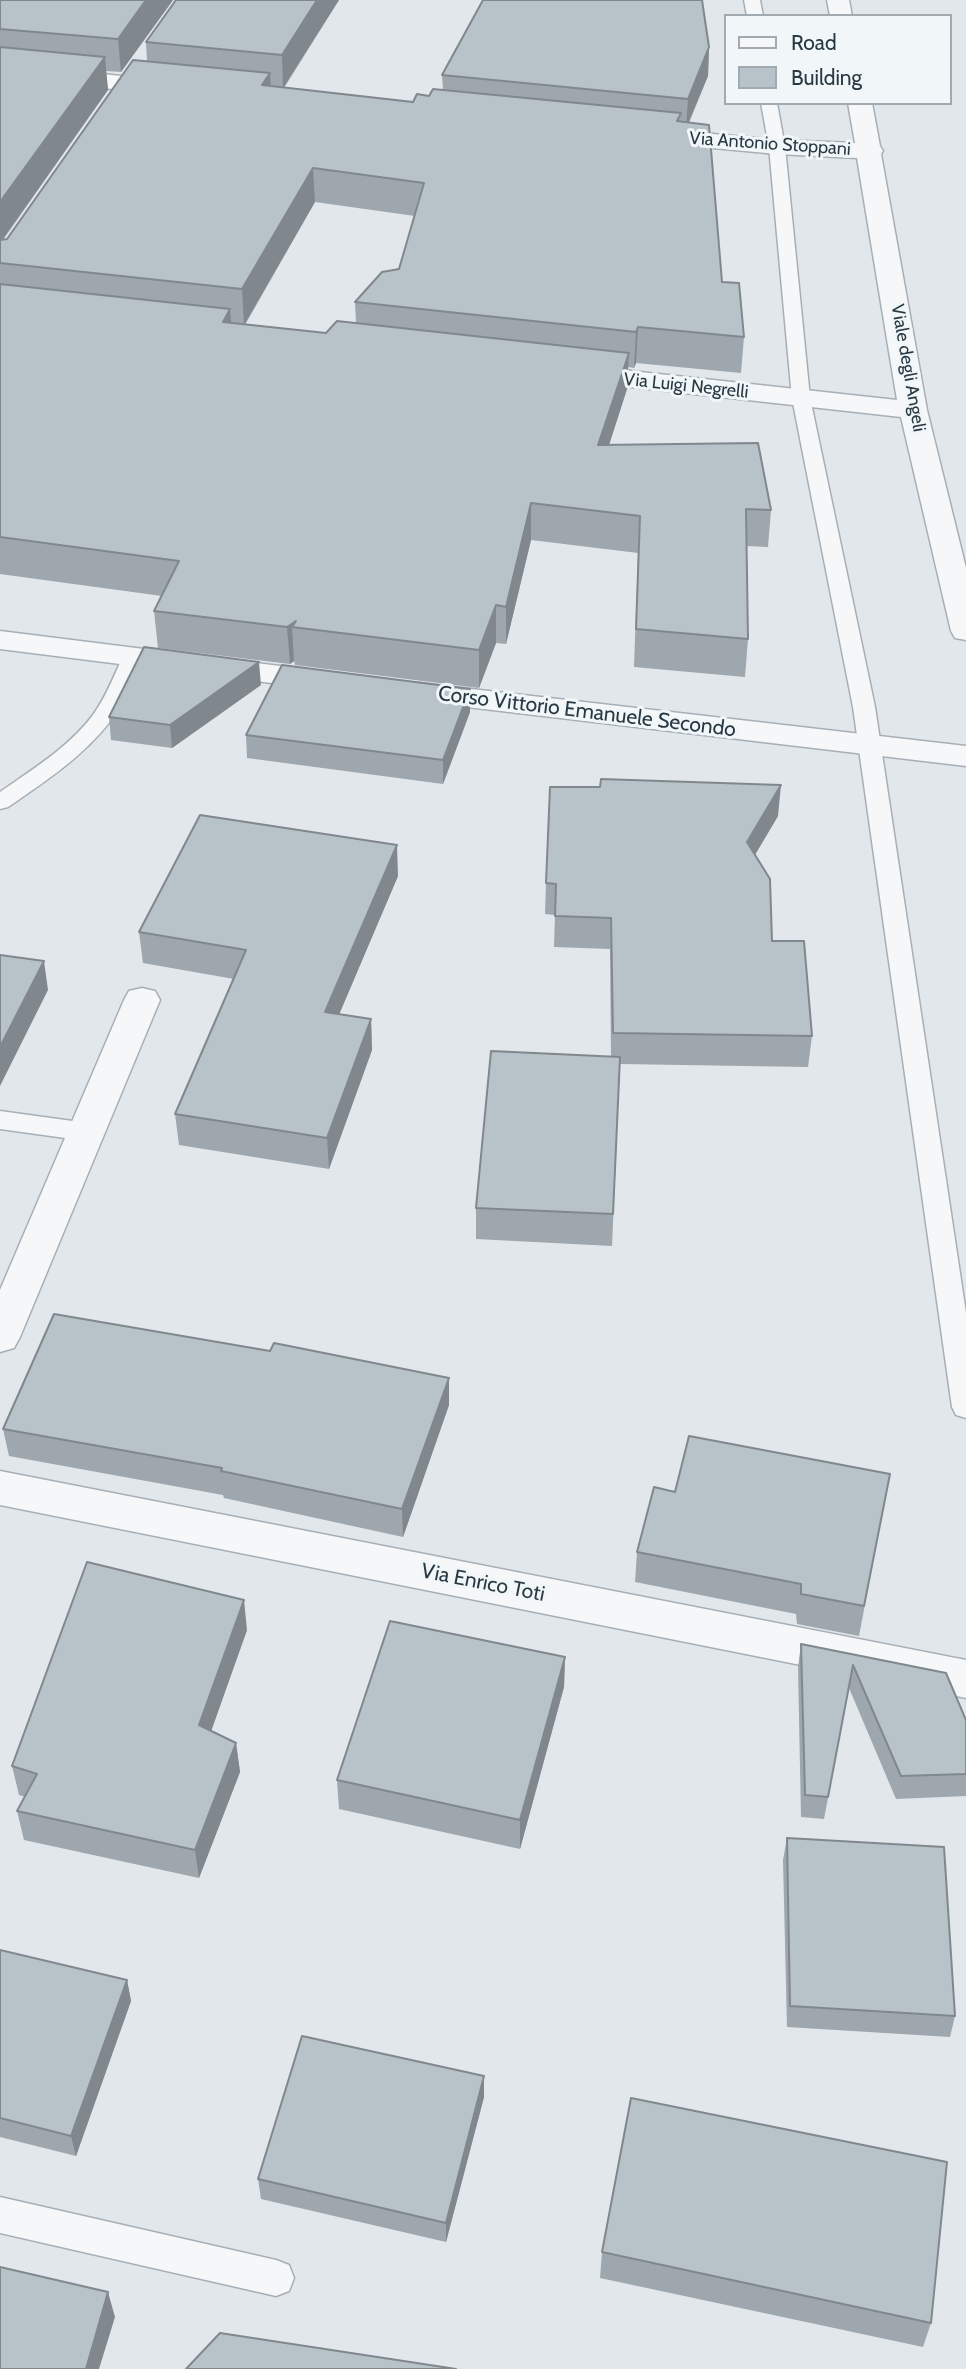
<!DOCTYPE html>
<style>
body{margin:0}
#map{position:relative;width:966px;height:2369px;overflow:hidden;background:#e2e7eb;font-family:Cabin,sans-serif}
canvas{display:block}
.legend{position:absolute;left:724px;top:14px;width:228px;height:91px;box-sizing:border-box;background:#f1f6f8;border:2px solid #a1aab0;margin:0;padding:9px 12px;list-style:none;font-size:21px;color:#293944}
.legend li{display:flex;align-items:center;gap:14px;height:35px}
.legend b{width:35px;border:2px solid #a1aab0}
</style>
<div id="map">
<canvas width="966" height="2369"></canvas>
<ul class="legend">
<li><b style="height:9px;background:#f5f7f9"></b>Road</li>
<li><b style="height:19px;background:#b8c2c9"></b>Building</li>
</ul>
</div>
<script>
const context = document.querySelector('canvas').getContext('2d');
context.lineJoin = 'round';
function strokePath(path, color, width, dash) { context.strokeStyle = color; context.lineWidth = width; context.lineCap = dash ? 'butt' : 'round'; context.setLineDash(dash || []); context.stroke(path); }
function fillPath(path, color) { context.fillStyle = color; context.fill(path, 'evenodd'); }
function write(font, color, halo, rows, align = 'center') {
  context.font = font + ' Cabin,sans-serif'; context.lineWidth = 6; context.setLineDash([]); context.textBaseline = 'middle'; context.strokeStyle = halo; context.fillStyle = color; for (const [text, x, y, turn = 0] of rows) {
    context.save(); context.translate(x, y); context.rotate((+turn || 0) * Math.PI / 180); context.textAlign = isNaN(turn) ? turn : align; if (halo) context.strokeText(text, 0, 0); context.fillText(text, 0, 0); context.restore();
  }
}
const service = new Path2D(`
 M744,0H760L763,16H747Z
 M761,103H777L785,147L810,398L875,707L966,1313V1418L956,1415L952,1407L853,707L792,398L769,147Z
 M134,650L142,651L145,656C138,671 132,687 124,701C96,748 52,777 8,807L0,809V792C33,769 69,747 93,715C106,697 114,676 123,656L126,651Z
 M0,1111L87,1123L96,1126L100,1132L96,1138L87,1141L0,1129Z
 M0,2197L276,2260L289,2265L294,2278L289,2291L276,2296L0,2233Z`);
const minor = new Path2D(`
 M827,0H849L852,16H830Z
 M0,63L168,81L176,83L180,88L176,93L168,95L0,77Z
 M848,103H872L880,146L883,151L881,154L927,410L966,568V640L955,638L951,631L901,417L576,381L566,379L562,373L566,367L576,365L897,400L857,158L777,154L660,143L651,141L648,136L651,131L660,129L777,140L855,143Z
 M0,631L328,672L339,674L344,681L339,688L328,690L0,649Z
 M419,683L966,746V766L408,700L403,693L408,686Z
 M142,988L155,991L160,1000L20,1337L14,1348L0,1352V1290L124,1000L129,991Z
 M0,1471L966,1660V1698L0,1505Z`);
strokePath(service, '#a7afb6', 3);
strokePath(minor, '#a7afb6', 3);
fillPath(service, '#f5f7f9');
fillPath(minor, '#f5f7f9');
fillPath(new Path2D(`
 M0,0H173L121,72L106,71L108,90L3,240L7,239L147,61L146,42L176,0H339L284,88L413,102L443,90L442,75L709,47L708,76L689,123L722,282L744,337L741,373L636,363L634,368L628,367L627,389L609,445L771,510L768,547L746,546L748,639L745,677L634,667L638,553L531,540L506,644L496,643L479,688L295,665L294,661L290,664L158,648L154,611L162,596L0,574ZM315,202L415,216L399,269L355,302L356,323L326,333L245,325Z
 M261,685L172,748L111,740L109,717Z
 M470,712L443,784L247,758L246,735Z
 M778,816L755,855L772,941L812,1036L808,1067L620,1064L612,1246L476,1239V1208L611,1056L610,949L554,947L555,915L545,914L546,883Z
 M398,876L339,1014L371,1019L372,1050L329,1169L179,1145L175,1114L234,979L143,963L139,932Z
 M270,1351L449,1378V1405L403,1537L224,1498L223,1495L9,1456L3,1429Z
 M675,1492L884,1505L859,1636L797,1624L796,1614L635,1582L637,1552Z
 M247,1630L211,1731L236,1743L240,1772L199,1878L24,1840L17,1811L25,1797L19,1795L12,1766Z
 M801,1644L946,1673L966,1720V1796L896,1799L849,1688L824,1819L801,1817L798,1667Z
 M565,1657L564,1687L520,1849L339,1809L337,1780Z
 M787,1838L955,2016L950,2037L787,2027L783,1860Z
 M0,1950L127,1980L131,2001L76,2156L0,2137Z
 M484,2097L446,2242L261,2199L258,2179Z
 M602,2252L931,2323L923,2347L600,2278Z`), '#9ea7ad');
fillPath(new Path2D(`
 M146,0H173L121,72L118,39Z
 M317,0H339L283,88L282,55Z
 M709,47L708,76L686,128L688,99Z
 M105,57L108,90L0,243V202Z
 M270,73L272,106L262,85Z
 M313,168L315,202L244,325L242,289Z
 M230,309L233,345L223,322Z
 M638,327L636,363L634,368L636,332Z
 M629,353L627,389L597,482L598,445Z
 M531,503V540L506,644V607Z
 M496,605V643L479,688V650Z
 M296,621L292,627L294,661L290,664L287,627Z
 M259,662L261,685L172,748L170,725Z
 M470,689V712L443,784V760Z
 M781,785L778,816L744,873L747,842Z
 M397,845L398,876L327,1043L325,1012Z
 M44,961L48,990L0,1086V1047Z
 M371,1019L372,1050L329,1169L327,1138Z
 M449,1378V1405L403,1537L402,1509Z
 M244,1600L247,1630L203,1754L199,1725Z
 M565,1657L564,1687L520,1849V1820Z
 M236,1743L240,1772L199,1878L195,1850Z
 M127,1980L131,2001L76,2156L71,2136Z
 M484,2076V2097L446,2242V2223Z
 M108,2292L115,2317L99,2369H86Z`), '#81888d');
const building = new Path2D(`
 M0,0H146L118,39L0,29Z
 M176,0H317L282,55L146,42Z
 M483,0H702L709,47L688,99L442,75Z
 M0,47L105,57L0,202Z
 M133,60L270,73L262,85L413,102L417,94L429,96L433,89L681,113L677,121L709,125L722,282L739,283L744,337L638,327L636,332L355,302L382,272L399,269L424,183L313,168L242,289L0,263V240L7,239Z
 M0,284L230,309L223,322L326,333L337,321L629,353L598,445L758,443L771,510L746,509L748,639L636,629L640,516L531,503L506,607L496,605L479,650L292,627L296,621L287,627L154,611L179,561L0,537Z
 M144,647L259,662L170,725L109,717Z
 M282,665L470,689L443,760L246,735Z
 M601,779L781,785L747,842L770,879L772,941H804L812,1036L613,1033L611,918L555,916L556,884L546,883L550,787H600Z
 M200,815L397,845L325,1012L371,1019L327,1138L175,1114L246,950L139,932Z
 M0,955L44,961L0,1047Z
 M491,1051L620,1057L613,1214L476,1208Z
 M54,1314L270,1351L274,1343L449,1378L402,1509L221,1471L222,1468L3,1429Z
 M689,1436L890,1474L864,1606L801,1594V1584L637,1552L654,1487L675,1492Z
 M87,1562L244,1600L199,1725L236,1743L195,1850L17,1811L37,1774L12,1766Z
 M390,1621L565,1657L520,1820L337,1780Z
 M801,1644L946,1673L966,1720V1774L901,1776L853,1665L828,1797L805,1795Z
 M787,1838L944,1847L955,2016L790,2006Z
 M0,1950L127,1980L71,2136L0,2118Z
 M302,2036L484,2076L446,2223L258,2179Z
 M631,2098L947,2162L931,2323L602,2252Z
 M0,2267L108,2292L86,2369H0Z
 M220,2333L456,2369H186Z`);
fillPath(building, '#b8c2c9');
strokePath(building, '#81888d', 2);
write('18px', '#293944', '#f1f6f8', [
 ["Via Antonio Stoppani",770,144,4],
 ["Viale degli Angeli",908,368,80],
 ["Via Luigi Negrelli",686,386,6]
]);
write('21px', '#293944', '#f1f6f8', [
 ["Corso Vittorio Emanuele Secondo",587,712,7],
 ["Via Enrico Toti",483,1583,11]
]);
</script>
